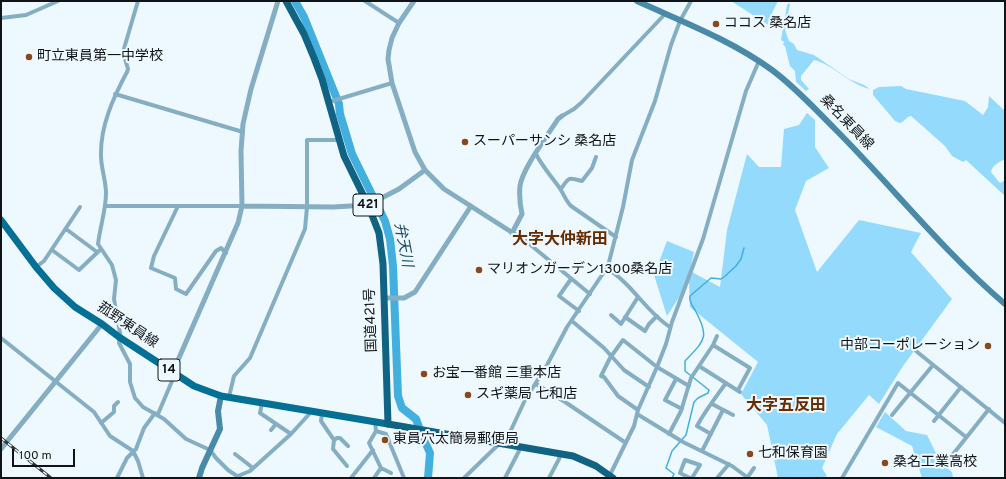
<!DOCTYPE html>
<meta charset="utf-8">
<style>
body{margin:0}
#map{position:relative;width:1006px;height:479px;overflow:hidden;background:#eef9ff;font-family:Overpass,sans-serif}
canvas{display:block}
.frame{position:absolute;inset:0;border:2px solid #111416;pointer-events:none}
.scale{position:absolute;left:12px;top:449px;width:63px;height:18px;box-sizing:border-box;border:2px solid #111416;border-top:0;padding-left:5px;font-size:12px;line-height:14px;white-space:nowrap;color:#111416;-webkit-text-stroke:3px #eef9ff;paint-order:stroke}
</style>
<div id="map">
<canvas width="1006" height="479"></canvas>
<div class="frame"></div>
<div class="scale">100 m</div>
</div>
<script>
const context = document.querySelector('canvas').getContext('2d');
context.lineJoin = 'round';
function fillPath(path, color) { context.fillStyle = color; context.fill(path, 'evenodd'); }
function strokePath(path, color, width, dash) { context.strokeStyle = color; context.lineWidth = width; context.lineCap = dash ? 'butt' : 'round'; context.setLineDash(dash || []); context.stroke(path); }
function write(font, color, halo, rows, align = 'center') {
  context.font = font + ' Overpass,"Noto Sans JP",sans-serif'; context.lineWidth = 4; context.setLineDash([]); context.textBaseline = 'middle'; context.strokeStyle = halo; context.fillStyle = color; for (const [text, x, y, turn = 0] of rows) {
    context.save(); context.translate(x, y); context.rotate((+turn || 0) * Math.PI / 180); context.textAlign = isNaN(turn) ? turn : align; if (halo) context.strokeText(text, 0, 0); context.fillText(text, 0, 0); context.restore();
  }
}
fillPath(new Path2D(`
 M731,1H778L772,13L770,26Z
 M789,3L790,4L785,30L789,41L794,44L797,50L814,55L849,79L864,85L870,89C849,84 834,65 814,60L801,76V80L809,89L806,91L796,82L795,71L790,66L785,46L783,45L784,42L781,40L787,5Z
 M901,86L906,89L965,101L983,115L988,107L989,96L1005,111V159C999,162 992,166 991,172L999,182L1001,183L1005,180V196L966,160L963,162L952,156L945,146L911,116C906,117 905,121 900,123L895,121L873,95V90L879,87Z
 M807,113L815,120V147L829,168L806,181L795,210L817,272L859,220L921,233L911,252L952,299L903,366L879,404L869,395L837,434L822,468L827,476L823,478H778L767,425L741,394L758,362L690,307L689,282L667,316L654,275L667,241L694,252L690,271L720,287L727,230L747,154L759,167H781L784,129L799,125Z
 M885,412L906,431L927,435L941,463L952,472L953,478H922L912,446L876,427Z`), '#93dafd');
strokePath(new Path2D(`
 M672,478L674,474L666,468L672,451L686,435L694,402L698,398L708,393L709,390L685,371V361C705,340 710,337 695,310C692,305 689,302 690,296L711,278L721,279L724,277L736,266L741,259L744,248`), '#42afde', 1.5);
strokePath(new Path2D(`
 M295,1L304,17L339,104L340,114L352,154L385,221L390,239L393,266L398,396L402,408L416,419L422,435L430,453L428,478`), '#42afde', 8);
strokePath(new Path2D(`
 M138,1L123,52L128,69L127,72C113,98 100,127 101,156C101,168 106,181 106,193C106,210 100,227 98,244L112,265L116,280L114,299L120,333L119,343L130,364V382L135,398L143,407L164,419L186,439L210,450L216,458L228,470L240,478
 M365,1L399,23
 M1,18L26,15L58,1
 M115,94L243,132
 M329,102L392,83
 M562,116L574,109L582,102L665,14
 M536,154C542,166 551,176 559,187C564,194 565,200 571,206L616,237
 M561,189C569,177 568,177 582,181L592,168L596,157
 M105,206H242
 M178,206L154,256L151,268L175,278L176,289L186,294L216,251L221,248L226,253
 M66,229L97,252
 M527,242L590,294
 M52,250L79,270L101,249
 M36,267L44,261L80,207
 M607,269C631,282 647,313 670,327
 M571,279L559,296L579,311
 M611,315L621,324L638,297
 M625,317L645,331L649,324L657,316
 M572,321L604,348L624,370L649,387
 M1,338L94,412L110,436L133,451L138,461L143,478
 M713,345L750,368L738,390
 M916,351L1005,423
 M699,366L740,392
 M676,379L665,400L682,409
 M536,384L565,402L626,443
 M229,397L234,376L250,358L305,229L307,207V140H339
 M262,403L260,413L263,415L291,434
 M712,404L733,415
 M638,410L618,396L604,377L601,376L610,358L623,340L657,367L689,386
 M322,413L321,421L334,440L333,449L347,466
 M158,414L175,374
 M637,414L683,442L732,466L747,477
 M892,415L933,365
 M375,421L376,431L386,434L404,478
 M934,421L961,387
 M101,423L114,412V406L118,402
 M271,430L276,424
 M669,434L681,411L691,378L713,345L717,336
 M711,434L697,426C705,411 716,397 726,383
 M334,440L337,438H340L348,446
 M503,443L511,430L525,400L547,365L567,327L608,266L623,207L632,160L655,101L671,45L680,21L691,1
 M702,451L723,410
 M235,454L253,468
 M946,463L989,409
 M381,468L391,473
 M238,476L250,471L291,434L312,411
 M609,477L634,426L638,410L657,367L666,344L672,322L703,239L746,91L759,61
 M117,478L127,458L136,449L144,428L155,413
 M351,478L373,450
 M374,478L381,468L369,443L376,431
 M464,478L499,444
 M505,478L519,451L520,446
 M549,478L559,459L561,453
 M690,478L680,473L685,460L700,465L692,478
 M717,478L729,464
 M747,478L754,468
 M842,478L898,383L966,437`), '#85aec3', 4);
strokePath(new Path2D(`
 M414,1L399,23L392,38L389,50L388,59L392,83L415,152L425,170L444,189L527,242
 M242,206L333,207L368,205L399,189L425,170
 M512,233L522,214C520,205 519,196 520,186C522,169 548,135 558,119L562,116
 M384,298H404L415,292L471,206
 M172,372L175,367L238,223L242,206L241,151L243,124L251,89L278,1
 M1,449L102,324`), '#85aec3', 5);
strokePath(new Path2D(`
 M637,1C683,22 731,40 772,70C795,87 814,108 834,128C892,186 943,251 1005,304
 M199,478L202,468L220,429L218,411L221,396`), '#498aa8', 6);
strokePath(new Path2D(`
 M1,220L36,267L54,288L75,307L102,324L119,337L194,386L221,396L388,424`), '#047095', 7);
strokePath(new Path2D(`
 M286,1L304,34L314,58L322,79L344,156L368,205L379,233L383,264L388,424L573,456L596,466L613,478`), '#106382', 7);
const rail = new Path2D(`
 M1,438L51,478`);
strokePath(rail, '#323639', 3);
strokePath(rail, '#eef9ff', 1.5, [4.5]);
for (const [x, y, r, color] of [
 [716,24,4,"#8b471c"],
 [29,57,4,"#8b471c"],
 [465,142,4,"#8b471c"],
 [479,270,4,"#8b471c"],
 [988,346,4,"#8b471c"],
 [424,374,4,"#8b471c"],
 [468,395,4,"#8b471c"],
 [385,440,4,"#8b471c"],
 [750,454,4,"#8b471c"],
 [885,463,4,"#8b471c"]
]) { const dot = new Path2D(); dot.arc(x, y, r, 0, 2 * Math.PI); context.fillStyle = color; context.fill(dot); strokePath(dot, '#eef9ff', 1.5); }
for (const [x, y, w] of [
 [368,205,30],
 [169,370,22]
]) { const box = new Path2D(); box.roundRect(x - w / 2, y - 11, w, 22, 3); context.fillStyle = '#eef9ff'; context.fill(box); strokePath(box, '#111416', 1); }
write('bold 13px', '#111416', null, [
 ["421",368,205],
 ["14",169,370]
]);
write('14px', '#111416', '#eef9ff', [
 ["ココス 桑名店",724,24],
 ["町立東員第一中学校",37,57],
 ["スーパーサンシ 桑名店",473,142],
 ["マリオンガーデン1300桑名店",487,270],
 ["中部コーポレーション",980,346,"right"],
 ["お宝一番館 三重本店",432,374],
 ["スギ薬局 七和店",476,395],
 ["東員穴太簡易郵便局",393,440],
 ["七和保育園",758,454],
 ["桑名工業高校",893,463]
], 'left');
write('14px', '#111416', '#eef9ff', [
 ["桑名東員線",846,123,46],
 ["国道421号",372,320,-92],
 ["菰野東員線",127,326,34]
]);
write('italic 15px', '#1e4b5f', '#eef9ff', [
 ["弁天川",402,245,79]
]);
write('bold 16px', '#682c00', '#eef9ff', [
 ["大字大仲新田",560,241],
 ["大字五反田",786,407]
]);
</script>
